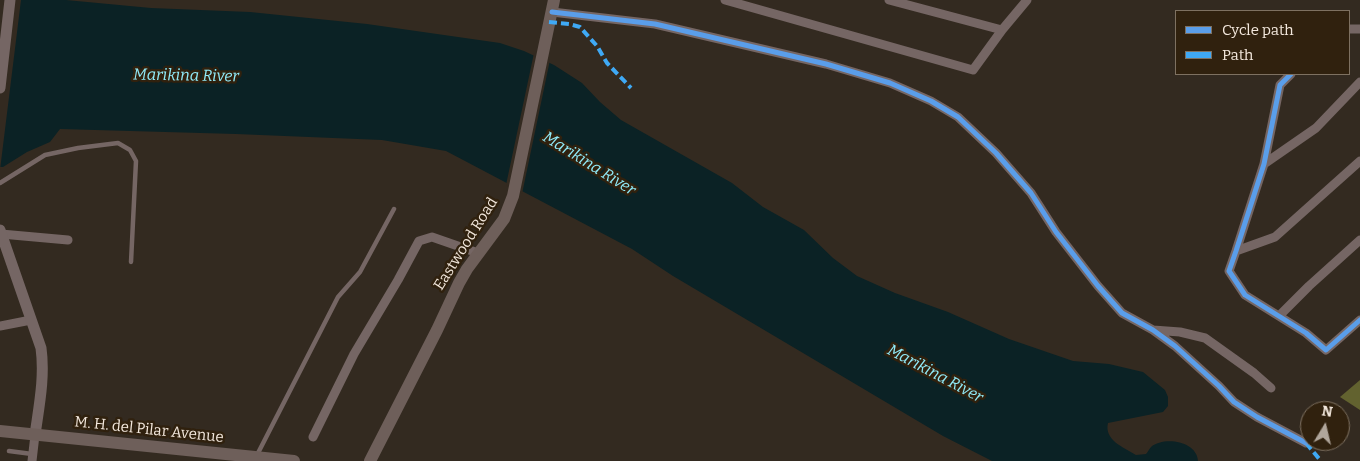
<!DOCTYPE html>
<style>
body{margin:0}
#map{position:relative;width:1360px;height:461px;overflow:hidden;background:#332a20;font-family:Bitter,serif}
canvas{display:block}
.legend{position:absolute;left:1175px;top:10px;width:175px;height:65px;box-sizing:border-box;background:#30210e;border:1px solid #7e7161;margin:0;padding:6px 9px;list-style:none;font-size:15px;color:#f3e8dd}
.legend li{display:flex;align-items:center;gap:10px;height:25px}
.legend b{width:25px;border:1px solid #7e7161}
.north{position:absolute;left:1300px;top:401px;width:50px;height:50px;box-sizing:border-box;background:#30210e;border:1px solid #7e7161;border-radius:50%;rotate:9deg;font-size:14px;font-weight:700;line-height:20px;text-align:center;color:#f3e8dd}
.north::after{content:'';display:block;margin:auto;width:18px;height:22px;background:#b0a69b;clip-path:polygon(50% 0,100% 100%,50% 72%,0 100%)}
</style>
<div id="map">
<canvas width="1360" height="461"></canvas>
<ul class="legend">
<li><b style="height:6px;background:#5a9eea"></b>Cycle path</li>
<li><b style="height:6px;background:#3fa9f5"></b>Path</li>
</ul>
<div class="north">N</div>
</div>
<script>
const context = document.querySelector('canvas').getContext('2d');
context.lineJoin = 'round';
function fillPath(path, color) { context.fillStyle = color; context.fill(path, 'evenodd'); }
function strokePath(path, color, width, dash) { context.strokeStyle = color; context.lineWidth = width; context.lineCap = dash ? 'butt' : 'round'; context.setLineDash(dash || []); context.stroke(path); }
function write(font, color, halo, rows, align = 'center') {
  context.font = font + ' Bitter,serif'; context.lineWidth = 5; context.setLineDash([]); context.textBaseline = 'middle'; context.strokeStyle = halo; context.fillStyle = color; for (const [text, x, y, turn = 0] of rows) {
    context.save(); context.translate(x, y); context.rotate((+turn || 0) * Math.PI / 180); context.textAlign = isNaN(turn) ? turn : align; if (halo) context.strokeText(text, 0, 0); context.fillText(text, 0, 0); context.restore();
  }
}
fillPath(new Path2D(`
 M1360,380V410L1340,397Z`), '#62622f');
fillPath(new Path2D(`
 M0,0H66L151,8L250,12L367,24L500,43L524,51L554,65L582,83L600,102L621,120L732,183L763,207L804,230L833,258L857,276L895,293L948,312L1009,339L1073,361L1109,364L1143,372L1165,390L1168,397V406L1163,412L1108,423C1104,440 1123,447 1136,455L1146,454C1148,452 1149,449 1151,447C1164,436 1197,441 1198,461H992L943,436L830,369L673,276L632,249L446,151L382,140L236,134L60,129L50,142L27,152L3,167H0Z`), '#0b2225');
fillPath(new Path2D(`
 M0,0H21L0,170Z
 M534,53L550,60L522,194L506,185Z`), '#332a20');
strokePath(new Path2D(`
 M0,183L45,155L78,148L118,143L130,150L136,161L131,262
 M9,451L32,454
 M257,455L338,297L360,272L394,209`), '#756664', 4.5);
strokePath(new Path2D(`
 M725,0L973,70L1002,30L1027,0
 M889,0L1002,30
 M552,12L655,24L826,64L890,83L931,101L958,117L996,153L1031,193L1056,232L1098,286L1122,313L1153,330L1175,346L1219,386L1234,402L1257,417L1306,443
 M1349,29H1360
 M1291,74L1280,85L1264,164L1236,251L1229,271L1245,295L1306,333L1326,350L1360,320
 M1264,164L1316,128L1360,82
 M1,234L68,240
 M1236,251L1275,237L1360,161
 M1279,316L1309,286L1360,240
 M0,326L31,320
 M1153,330L1180,332L1205,338L1254,373L1271,388
 M313,437L354,354L398,280L419,241L432,237L478,253
 M32,461L35,435`), '#756664', 9);
strokePath(new Path2D(`
 M0,88L10,0
 M0,230L41,348C45,377 39,406 35,435`), '#756664', 11);
strokePath(new Path2D(`
 M0,431L294,461
 M370,461L437,330L459,283L467,269L504,219L513,196L554,0`), '#6e5f5a', 12);
strokePath(new Path2D(`
 M549,22L569,24L580,27L597,46L607,63L631,88
 M1306,443L1321,461`), '#3fa9f5', 4, [8, 4]);
strokePath(new Path2D(`
 M552,12L655,24L826,64L890,83L931,101L958,117L996,153L1031,193L1056,232L1098,286L1122,313L1153,330L1175,346L1219,386L1234,402L1257,417L1306,443
 M1291,74L1280,85L1264,164L1236,251L1229,271L1245,295L1306,333L1326,350L1360,320`), '#5a9eea', 5);
write('15px', '#f3e8dd', '#30210e', [
 ["Eastwood Road",466,244,-58],
 ["M. H. del Pilar Avenue",149,430,6]
]);
write('italic 16px', '#90eaf8', '#30210e', [
 ["Marikina River",186,76,1],
 ["Marikina River",589,164,32],
 ["Marikina River",935,374,28]
]);
</script>
